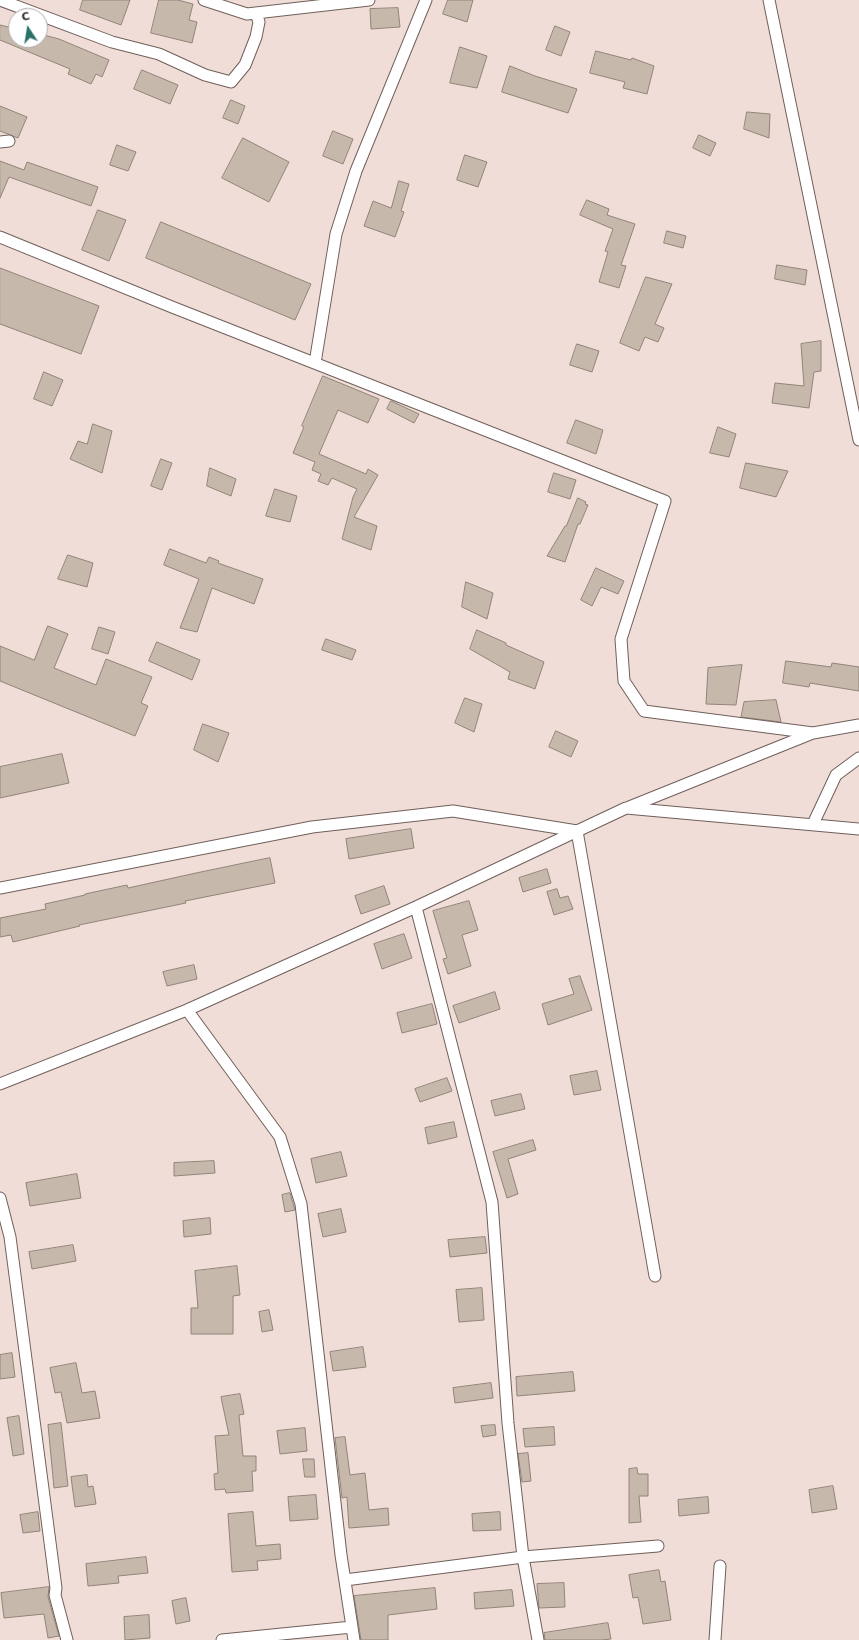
<!DOCTYPE html>
<meta charset="utf-8">
<style>
body{margin:0}
#map{position:relative;width:859px;height:1640px;overflow:hidden;background:#f1ddd7;font-family:"DejaVu Sans",sans-serif}
canvas{display:block}
.north{position:absolute;left:8px;top:8px;width:40px;height:40px;box-sizing:border-box;background:#fff;border:1px solid #afacab;border-radius:50%;rotate:348deg;font-size:11px;font-weight:700;line-height:16px;text-align:center;color:#362f2c}
.north::after{content:'';display:block;margin:auto;width:14px;height:18px;background:#29726a;clip-path:polygon(50% 0,100% 100%,50% 72%,0 100%)}
</style>
<div id="map">
<canvas width="859" height="1640"></canvas>
<div class="north">С</div>
</div>
<script>
const context = document.querySelector('canvas').getContext('2d');
context.lineJoin = 'round';
function fillPath(path, color) { context.fillStyle = color; context.fill(path, 'evenodd'); }
function strokePath(path, color, width, dash) { context.strokeStyle = color; context.lineWidth = width; context.lineCap = dash ? 'butt' : 'round'; context.setLineDash(dash || []); context.stroke(path); }
const building = new Path2D(`
 M83,0H130L121,25L80,10Z
 M159,0H178L193,4L189,20L197,22L192,43L151,33Z
 M448,0H473L467,22L443,14Z
 M398,8L400,27L371,29L370,9Z
 M0,25L16,29V40H40V34L59,39L109,60L102,77L96,74L91,84L68,74L70,69L0,40Z
 M555,26L570,32L561,56L546,50Z
 M460,47L487,56L477,88L450,83Z
 M596,51L631,60L632,58L654,66L647,94L623,88L625,82L590,73Z
 M510,66L535,76L577,89L568,113L502,92Z
 M142,70L178,85L170,104L134,89Z
 M231,100L245,106L238,124L223,118Z
 M0,106L27,117L18,138L0,131Z
 M747,112L770,114L769,138L744,129Z
 M333,131L353,139L343,164L323,156Z
 M699,135L716,143L710,156L693,148Z
 M243,138L289,162L269,202L222,178Z
 M117,145L136,152L128,171L110,165Z
 M465,155L487,162L478,187L457,180Z
 M0,161L24,170L27,162L98,187L91,206L9,177L0,198Z
 M399,181L409,184L401,211L404,212L395,237L364,226L373,201L391,208Z
 M587,200L609,209L607,215L635,224L621,265L626,266L619,288L599,282L608,252L605,251L613,229L580,215Z
 M98,210L126,220L109,261L82,250Z
 M161,222L311,284L295,320L146,258Z
 M667,231L686,236L683,248L664,243Z
 M777,265L807,270L805,285L775,279Z
 M0,268L99,306L81,354L0,324Z
 M646,277L672,284L655,324L664,328L658,342L645,337L639,351L620,343Z
 M821,341V371L814,372L809,408L772,403L775,383L804,386L801,344Z
 M577,344L599,351L592,372L570,365Z
 M44,372L63,380L52,406L34,399Z
 M323,376L379,399L368,423L338,410L319,454L366,474L368,469L378,475L354,517L377,526L371,550L342,539L353,497L357,489L332,478L328,485L318,481L321,474L312,470L315,462L293,453L304,427L302,426Z
 M391,401L419,414L414,423L387,409Z
 M576,420L603,430L596,454L567,443Z
 M93,424L112,431L102,473L70,459L78,441L87,444Z
 M718,427L736,434L729,457L710,453Z
 M161,459L172,463L162,490L151,486Z
 M746,463L788,471L776,497L740,488Z
 M210,468L236,479L231,496L207,486Z
 M554,473L576,480L570,499L548,492Z
 M275,489L297,496L290,522L266,516Z
 M578,498L586,502L585,504L588,505L580,524H578L565,562L547,556L565,526H566Z
 M170,549L206,563L209,557L219,561L218,563L263,579L254,604L212,588L197,632L180,628L199,579L164,565Z
 M68,555L93,563L87,587L58,579Z
 M596,568L624,581L618,594L601,587L592,606L581,600Z
 M466,582L493,593L487,619L462,607Z
 M48,626L68,634L54,668L96,685L106,659L152,677L141,703L148,706L135,736L0,681V646L34,660Z
 M99,627L115,632L108,654L92,649Z
 M477,630L506,643V645L544,662L535,689L508,679L510,672L470,649Z
 M326,639L356,650L352,660L322,650Z
 M157,642L200,660L192,680L149,661Z
 M786,661L831,667L832,663L859,667V691L810,683L809,687L783,683Z
 M742,665L736,705L706,704L708,668Z
 M465,698L482,704L474,732L455,723Z
 M776,700L781,722L741,717L744,702Z
 M203,724L229,733L218,762L194,750Z
 M556,731L578,741L571,757L549,747Z
 M62,754L69,783L0,798V767Z
 M411,829L414,848L349,859L346,839Z
 M270,858L275,883L185,901L186,903L79,925L80,926L13,942L11,935L0,937V918L46,909L45,904L85,895V894L127,885L128,888L196,873Z
 M547,869L551,883L523,892L519,878Z
 M384,886L390,904L361,914L355,896Z
 M557,889L560,898L568,896L573,909L554,915L547,892Z
 M469,901L478,930L462,935L471,966L448,974L443,959L447,958L433,911Z
 M404,934L412,958L382,969L374,944Z
 M194,965L197,979L167,986L163,972Z
 M580,976L592,1010L548,1025L542,1004L574,994L569,979Z
 M495,992L500,1009L459,1023L453,1006Z
 M432,1004L437,1024L402,1033L397,1013Z
 M597,1071L601,1090L574,1095L570,1076Z
 M447,1078L452,1091L420,1102L415,1089Z
 M521,1094L525,1109L495,1116L491,1101Z
 M454,1122L457,1137L428,1144L425,1128Z
 M533,1140L536,1150L508,1159L518,1194L507,1198L493,1152Z
 M341,1152L347,1176L316,1183L311,1159Z
 M214,1161L215,1173L174,1176V1163Z
 M77,1174L81,1198L30,1206L26,1183Z
 M290,1193L295,1210L285,1212L282,1195Z
 M341,1209L346,1232L323,1237L318,1214Z
 M210,1218L211,1234L184,1237L183,1221Z
 M485,1237L487,1253L450,1257L448,1240Z
 M73,1245L76,1261L32,1269L29,1252Z
 M237,1266L240,1295L233,1296V1334H191V1308H198L195,1271Z
 M482,1288L484,1320L459,1322L456,1290Z
 M269,1310L273,1330L262,1332L259,1312Z
 M363,1347L366,1367L333,1371L330,1352Z
 M12,1353L15,1377L0,1379V1355Z
 M76,1363L82,1393L95,1391L100,1418L67,1423L61,1392L55,1393L50,1368Z
 M573,1372L575,1391L517,1396L516,1377Z
 M491,1383L493,1398L455,1403L453,1388Z
 M240,1394L244,1414L239,1415L243,1456H256V1471H252L253,1491L226,1493L225,1489L215,1490L214,1474L218,1473L215,1436L229,1435L221,1397Z
 M19,1416L24,1454L13,1456L7,1418Z
 M61,1423L68,1486L54,1488L48,1425Z
 M495,1425L496,1435L483,1437L481,1426Z
 M554,1427L555,1445L525,1447L523,1429Z
 M305,1428L307,1451L280,1454L277,1431Z
 M345,1437L350,1475L365,1473L369,1510L388,1508L389,1525L349,1528L347,1497L342,1498L335,1438Z
 M528,1453L531,1481L522,1482L518,1454Z
 M303,1459H314L315,1477H305Z
 M637,1468L638,1474H648V1496H639L641,1522L629,1523V1469Z
 M87,1475L88,1487L93,1486L96,1504L75,1507L71,1477Z
 M833,1486L837,1509L812,1513L809,1490Z
 M316,1495L318,1519L290,1521L288,1497Z
 M708,1497L709,1513L679,1516L678,1500Z
 M38,1512L40,1531L23,1533L20,1515Z
 M253,1512L256,1546L280,1544L281,1559L257,1561L258,1570L232,1572L228,1514Z
 M500,1512L501,1530L473,1531L472,1514Z
 M146,1557L148,1573L118,1576L119,1583L88,1586L86,1564Z
 M659,1570L661,1582L665,1581L671,1620L643,1624L638,1597L633,1598L629,1575Z
 M564,1583L565,1607L539,1608L537,1584Z
 M49,1587L48,1597L59,1636L48,1638L44,1614L4,1618L1,1593Z
 M435,1588L437,1609L388,1615V1640H361L354,1596Z
 M512,1590L514,1606L475,1609L474,1593Z
 M186,1598L190,1621L176,1624L172,1601Z
 M149,1615L150,1638L125,1640L124,1617Z
 M608,1623L611,1639L602,1640H545L544,1633Z`);
fillPath(building, '#c6b9ac');
strokePath(building, '#918478', 1);
const minor = new Path2D(`
 M0,0L112,42L159,54L205,75L231,82L245,65L256,37L259,22L256,13
 M204,0L247,14L369,0
 M769,0L859,440
 M0,142L9,141
 M0,237L172,307L665,501L621,639L624,681L644,711L813,733
 M315,363L336,234L356,171L426,0
 M629,807L813,733L859,725
 M813,824L836,775L859,758
 M0,888L312,827L453,811L577,831L655,1276
 M416,907L492,1202L508,1423L523,1557L538,1640
 M187,1010L280,1137L301,1204L341,1555L354,1640
 M0,1084L187,1010L416,907L626,808L859,829
 M0,1198L10,1237L56,1588L55,1595L67,1640
 M345,1580L523,1557L658,1546
 M222,1640L352,1627
 M715,1640L720,1566`);
strokePath(minor, '#705f5a', 13);
strokePath(minor, '#fff', 11);
</script>
